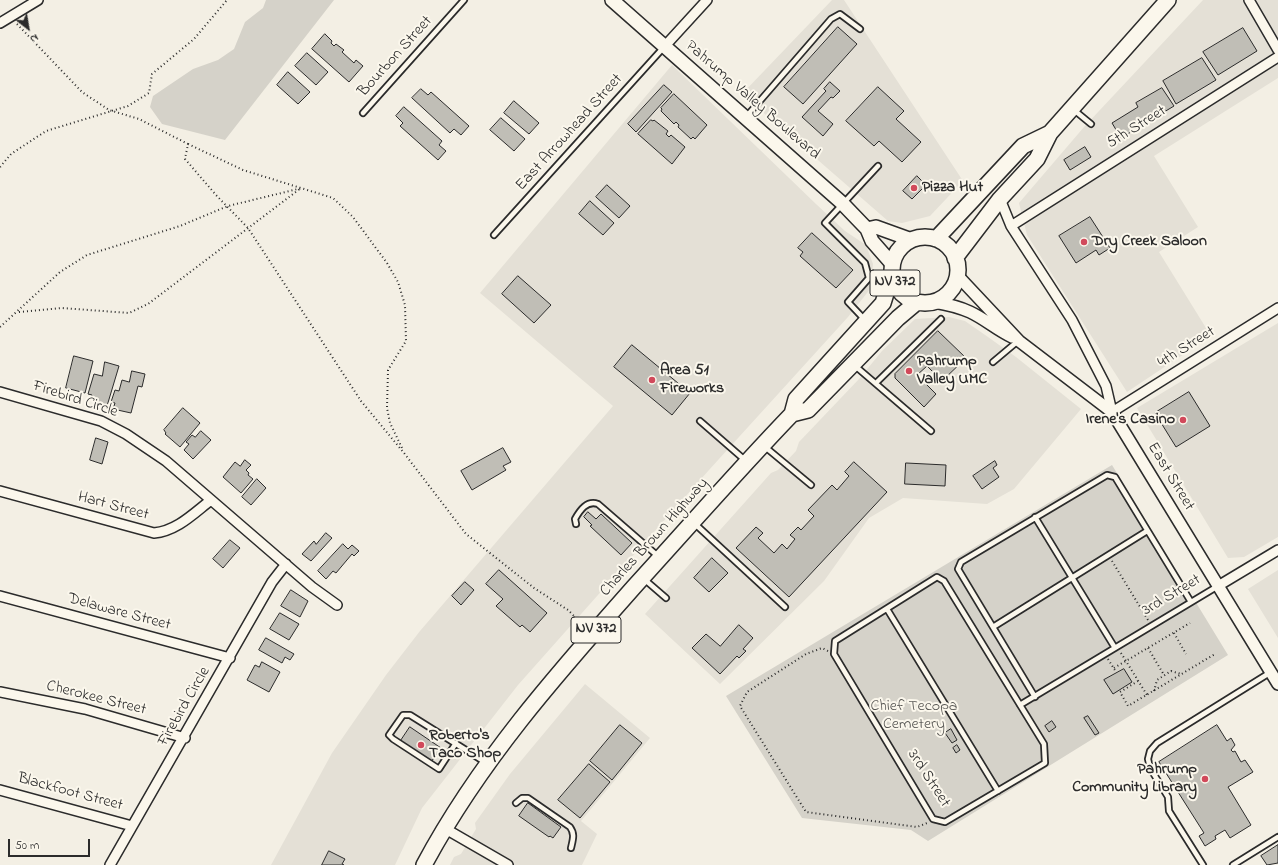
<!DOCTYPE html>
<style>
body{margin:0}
#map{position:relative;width:1278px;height:865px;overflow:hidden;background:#f3efe4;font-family:"Indie Flower",sans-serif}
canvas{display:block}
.north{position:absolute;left:8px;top:8px;width:40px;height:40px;-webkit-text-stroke:3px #fbf7ec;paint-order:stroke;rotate:149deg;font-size:11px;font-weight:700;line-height:16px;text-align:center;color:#2b2b2b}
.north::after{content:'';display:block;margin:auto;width:14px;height:18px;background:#2b2b2b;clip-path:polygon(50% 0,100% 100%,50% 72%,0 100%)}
.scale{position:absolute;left:8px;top:839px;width:82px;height:18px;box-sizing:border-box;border:2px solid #2b2b2b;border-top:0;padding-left:5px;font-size:12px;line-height:14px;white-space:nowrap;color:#2b2b2b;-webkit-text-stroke:3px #fbf7ec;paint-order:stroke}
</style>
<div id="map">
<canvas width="1278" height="865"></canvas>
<div class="north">N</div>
<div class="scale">50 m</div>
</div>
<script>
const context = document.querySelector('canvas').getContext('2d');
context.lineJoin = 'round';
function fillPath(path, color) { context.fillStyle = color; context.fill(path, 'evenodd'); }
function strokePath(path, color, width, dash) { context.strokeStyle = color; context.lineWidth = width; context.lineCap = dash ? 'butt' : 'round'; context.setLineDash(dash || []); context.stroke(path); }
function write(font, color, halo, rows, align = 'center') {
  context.font = font + ' "Indie Flower",sans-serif'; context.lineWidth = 4; context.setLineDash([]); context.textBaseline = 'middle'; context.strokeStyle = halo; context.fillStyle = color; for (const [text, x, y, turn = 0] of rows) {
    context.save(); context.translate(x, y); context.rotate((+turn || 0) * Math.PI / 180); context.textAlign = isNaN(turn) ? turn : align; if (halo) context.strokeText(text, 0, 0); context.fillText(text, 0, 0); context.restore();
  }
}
fillPath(new Path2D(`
 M832,0H844L963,181L930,216L902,223L888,221L742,94Z
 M1203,0H1278V78L1154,156L1198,227L1159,252L1211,336L1127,392L1027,235L1019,203L1084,127Z
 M672,65L816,204L845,231L866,245L873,264L871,288L848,317L709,470L518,685L422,808L395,865H271L332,753L386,675L420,631L613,406L480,293Z
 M949,317L965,321L988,337L1016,357L1081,409L1014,489L987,504L903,498L869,518L824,581L720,684L645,614L771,473L778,470L796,451L799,442L859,379L882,351L915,319Z
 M1278,323V537L1244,557L1228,558L1137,408Z
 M1278,570V638L1248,589Z
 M585,684L650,738L581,821L597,834L582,865H450L454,857L461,854L476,829L475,823L510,774Z`), '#e4e0d6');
fillPath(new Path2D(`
 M266,0H334L225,140L162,124L150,107L153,96L193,69L218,60L234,49L245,22L263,8Z
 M1112,465L1228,655L928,841L911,830L802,818L726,696Z`), '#d5d2c9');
const building = new Path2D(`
 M838,27L857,44L803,104L784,87Z
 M1243,28L1257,51L1218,75L1203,52Z
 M325,34L332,41L331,43L334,46L336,44L344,50L342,52L354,63L356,60L363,66L349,82L312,49Z
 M307,53L328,72L316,85L295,66Z
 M1202,58L1216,80L1176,104L1163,81Z
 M288,72L310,92L298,104L277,85Z
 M830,82L840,91L833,98L831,97L818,111L833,124L823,136L802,117L826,91L824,89Z
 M664,85L672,92L636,132L628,124Z
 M878,87L904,111L896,119L921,142L902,162L879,141L874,146L846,121Z
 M1162,88L1174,106L1121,138L1112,123L1138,107L1136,103Z
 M421,89L428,95L431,92L469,126L461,135L454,129L450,133L412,98Z
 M674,94L707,125L695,139L693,137L691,139L678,127L679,125L676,122L674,124L661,111L662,109L661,108Z
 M514,101L539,123L529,134L504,113Z
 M404,107L442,141L439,145L446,151L438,160L400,126L403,123L396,116Z
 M501,118L525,139L514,151L490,130Z
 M651,120L653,121L654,120L668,131L666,134L669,137L671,135L685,147L672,164L638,134Z
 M1085,147L1091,157L1070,170L1064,160Z
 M917,176L926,185L912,199L903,191Z
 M607,185L630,206L619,218L596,197Z
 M590,201L614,223L603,235L579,214Z
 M1090,217L1110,248L1099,255L1096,250L1076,263L1059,236Z
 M812,233L853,270L836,288L800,256L803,252L798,248Z
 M518,276L551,305L534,323L502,294Z
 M938,331L966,358L942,381L927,366L917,375L936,394L924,407L895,378V374Z
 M632,345L690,393L672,415L614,367Z
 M74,356L93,361L85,393L66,388Z
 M105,362L119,366L107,406L96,403V400L91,399L92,395L88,394L94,374L102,376Z
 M132,371L145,374L142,387L138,386L131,413L113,409L115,403L111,402L115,390L119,391L122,380L129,382Z
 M1189,392L1210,426L1176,447L1155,413Z
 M183,408L200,423L180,447L165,434L166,433L164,430Z
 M201,431L211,440L193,459L184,450L189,444L186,442L192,435L195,437Z
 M96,438L108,442L102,464L90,460Z
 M503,448L511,462L503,466L506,470L472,490L461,471Z
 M245,460L251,465L246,470L249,473L248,475L253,479L241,493L223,477L235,462L240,466Z
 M995,461L997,465L993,468L999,477L982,489L973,476Z
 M854,462L887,492L789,597L736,548L756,527L763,533L758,538L774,553L782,544L787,549L795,539L790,535L798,527L801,530L814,516L808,510L832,485L837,490L849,476L845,472Z
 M906,463L946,465L945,486L905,484Z
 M257,479L266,488L251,505L242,497Z
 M588,512L596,519L601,514L632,543L621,555L590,526L592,525L584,517Z
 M326,533L332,538L311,561L302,554L314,541L316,544Z
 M230,540L240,548L223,568L213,559Z
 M343,544L348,549L352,545L359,551L354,556L352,554L336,573L333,571L326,579L318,571Z
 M712,558L728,573L709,592L694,578Z
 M499,570L547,613L530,632L522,625L520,627L496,606L503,599L486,584Z
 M465,582L474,590L461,605L452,596Z
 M291,590L308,601L300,617L281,606Z
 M280,613L299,624L289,640L270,629Z
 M739,625L753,638L743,649L746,651L739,658L737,656L720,674L692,648L706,634L720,646Z
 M266,638L294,654L290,660L285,657L282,663L259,650Z
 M262,662L280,672L269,692L247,680L255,665L259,667Z
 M1124,669L1132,682L1113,694L1104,680Z
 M1088,716L1099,733L1095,735L1084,718Z
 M1052,721L1056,727L1049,732L1045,726Z
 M620,725L642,743L612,780L590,761Z
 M1217,725L1227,741L1231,738L1235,745L1231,750L1233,752L1235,751L1241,762L1245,760L1253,772L1228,787L1251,825L1230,838L1225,830L1215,836L1216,839L1205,846L1199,836L1204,833L1159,762Z
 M410,727L441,748L431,762L400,742Z
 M951,729L957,740L952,743L945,733Z
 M957,745L960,750L956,753L953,748Z
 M589,764L610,782L580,818L558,800Z
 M528,803L561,827L553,838L550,836L549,837L519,816Z
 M1278,845V863L1267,865L1261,856Z
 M329,851L345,859L342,864L344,865H322Z`);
fillPath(building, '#c0beb6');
strokePath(building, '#2b2b2b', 1);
const service = new Path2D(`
 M1074,110L1091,124
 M363,113L464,0
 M746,117L831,19L840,14L860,29
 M494,235L664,47
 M865,320L848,302L869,278L865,263L825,223L878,166
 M993,362L1018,341
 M854,365L931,431
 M876,383L941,319
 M700,421L746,461
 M764,446L811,485
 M1035,517L1115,648
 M694,523L785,607
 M576,524L575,519C580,510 587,500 598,504L659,557
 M937,577L944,581L1044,744L1045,763L945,822L933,819L834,654L835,641Z
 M644,579L666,598
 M887,609L998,791
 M993,627L1147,531
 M1035,697L958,569L961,562L1107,475L1115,477L1191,602
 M1020,705L1218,586
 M456,743L439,769L393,739L389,735L403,715H410L485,762
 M516,803L522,798H528L570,827C575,834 573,839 571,848
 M1203,865L1169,811L1168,797L1150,768L1148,759L1150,751L1157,743L1271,672
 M1233,865L1278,837`);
const minor = new Path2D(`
 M1249,0L1278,50
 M0,23L38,0
 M664,47L707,0
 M1000,199L1011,226L1072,320L1106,386L1112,412L1278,308
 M1011,226L1278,57
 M0,392L101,421L126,434L166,461L312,587L337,605
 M0,491L154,533C177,531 194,513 211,500
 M1218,586L1278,550
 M0,596L230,658
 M0,692L85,709L185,738
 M0,790L132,826
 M444,828L508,865
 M110,865L272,582L286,564`);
const tertiary = new Path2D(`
 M957,275L1019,341L1112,412L1278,684
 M934,302C946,304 959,307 970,312C985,319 997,330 1012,337`);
const secondary = new Path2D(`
 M612,0L842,203L867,229L872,241L893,265
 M867,229L876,227L912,240`);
const primary = new Path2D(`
 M892 270a33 33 0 1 1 66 0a33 33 0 1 1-66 0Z
 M936,239L1023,146L1050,133
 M955,258L1000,199L1037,159L1050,133L1168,0
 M792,414L808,410L898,318L917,302
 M424,865C479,762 556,675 633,588C686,530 738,470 792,414L796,399L883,303L892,274`);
strokePath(service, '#2b2b2b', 8);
strokePath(minor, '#2b2b2b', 12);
strokePath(tertiary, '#2b2b2b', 14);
strokePath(secondary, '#2b2b2b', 16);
strokePath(primary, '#2b2b2b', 18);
strokePath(new Path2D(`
 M17,24L82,92L109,110L139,119L188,144L185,159L216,195L248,228L361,401L404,453L466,534L534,588L568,610L584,626
 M188,144L243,170L333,198L353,217L387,263L398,282L405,305L406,341L388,370L387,408L390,423L403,450
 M0,167L11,154L46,131L128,106L149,93L152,74L194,39L227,0
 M19,312L62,308L129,313L148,304L301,188
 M0,327L60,272L87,255L180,226L228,206L302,188
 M1112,561L1148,620
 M1174,633L1186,654
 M1148,648L1164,675
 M828,651L822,648L806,654L747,692L740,706L806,812L917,827L927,823
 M1121,653L1147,695
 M1108,659L1116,672
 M1114,668L1190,623
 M1138,681L1120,692L1128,706L1215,654
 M1154,691L1157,680L1171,671L1181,674`), '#2b2b2b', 2, [1, 3]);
strokePath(service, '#fbf7ec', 4.5);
strokePath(minor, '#fbf7ec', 9);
strokePath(tertiary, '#fbf7ec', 11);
strokePath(secondary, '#fbf7ec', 13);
strokePath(primary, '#fbf7ec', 15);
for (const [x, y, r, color] of [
 [914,188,4,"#d1495b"],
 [1084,242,4,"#d1495b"],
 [909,371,4,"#d1495b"],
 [652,380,4,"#d1495b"],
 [1183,420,4,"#d1495b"],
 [421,745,4,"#d1495b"],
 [1205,779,4,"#d1495b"]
]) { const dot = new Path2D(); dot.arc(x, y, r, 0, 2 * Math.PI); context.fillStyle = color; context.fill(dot); strokePath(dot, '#fbf7ec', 1.5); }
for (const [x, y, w] of [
 [895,283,50],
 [596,630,50]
]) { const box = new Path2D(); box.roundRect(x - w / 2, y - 13, w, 26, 3); context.fillStyle = '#fbf7ec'; context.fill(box); strokePath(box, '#2b2b2b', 1); }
write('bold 15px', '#2b2b2b', null, [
 ["NV 372",895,283],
 ["NV 372",596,630]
]);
write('16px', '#2b2b2b', '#fbf7ec', [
 ["Bourbon Street",396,57,-48],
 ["Pahrump Valley Boulevard",752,101,41],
 ["5th Street",1137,128,-32],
 ["East Arrowhead Street",570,133,-48],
 ["4th Street",1187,348,-32],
 ["Firebird Circle",75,400,18],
 ["East Street",1170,477,59],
 ["Hart Street",113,507,15],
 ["Charles Brown Highway",655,538,-48],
 ["3rd Street",1172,596,-31],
 ["Delaware Street",119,613,15],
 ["Cherokee Street",96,699,14],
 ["Firebird Circle",185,707,-60],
 ["3rd Street",928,779,57],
 ["Blackfoot Street",70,793,15]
]);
write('bold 16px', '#2b2b2b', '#fbf7ec', [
 ["Pizza Hut",922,188],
 ["Dry Creek Saloon",1092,242],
 ["Pahrump",917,362],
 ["Valley UMC",917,380],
 ["Area 51",660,371],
 ["Fireworks",660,389],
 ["Irene's Casino",1175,420,"right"],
 ["Roberto's",429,736],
 ["Taco Shop",429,754],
 ["Pahrump",1197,770,"right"],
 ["Community Library",1197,788,"right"]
], 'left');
write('16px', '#565552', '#fbf7ec', [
 ["Chief Tecopa",914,707],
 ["Cemetery",914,725]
]);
</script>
